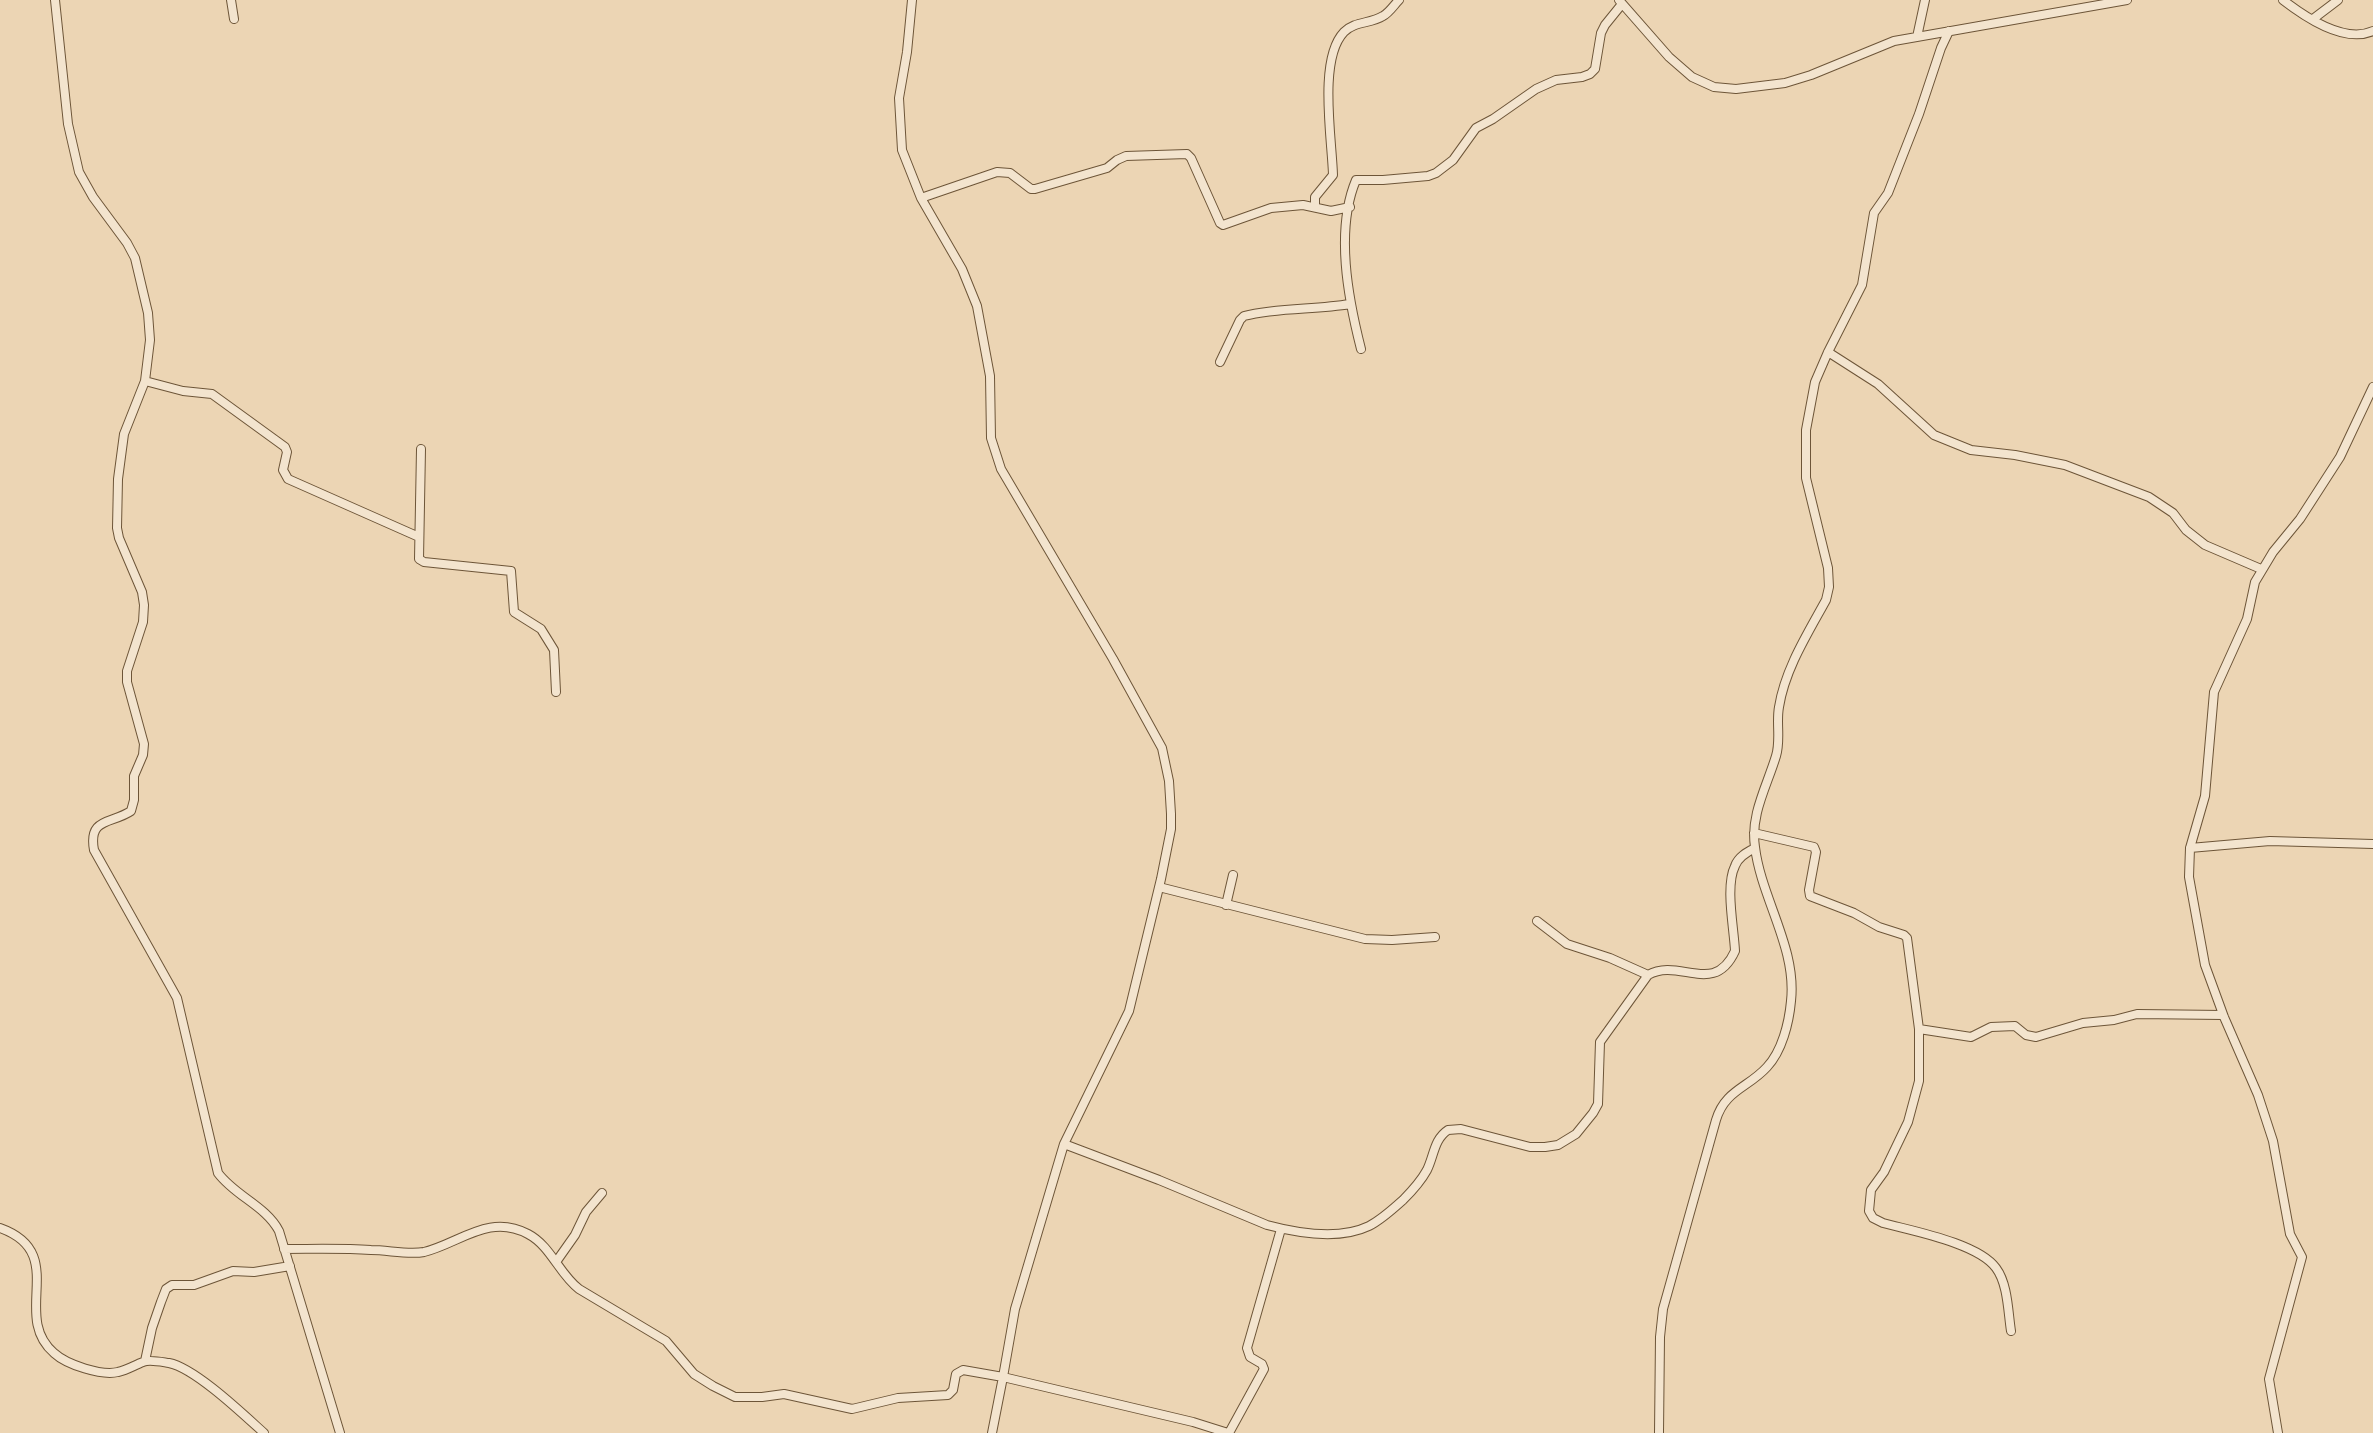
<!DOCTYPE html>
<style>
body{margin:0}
canvas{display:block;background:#ecd5b4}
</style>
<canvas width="2373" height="1433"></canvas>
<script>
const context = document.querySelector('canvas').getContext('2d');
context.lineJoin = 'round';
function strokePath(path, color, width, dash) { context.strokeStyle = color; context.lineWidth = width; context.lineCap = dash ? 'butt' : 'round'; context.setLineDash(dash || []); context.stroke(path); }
const street = new Path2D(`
 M55,0L68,124L79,172L93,197L127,243L135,258L148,313L150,340L145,381L124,434L118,479L117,528L119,538L142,592L144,605L143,622L127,671V682L144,744L143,755L134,776V800L131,811C112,824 88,817 94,850L177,998L218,1173C235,1196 266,1206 279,1231L340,1433
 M231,0L234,19
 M1619,0L1669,57L1692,77L1714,87L1736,89L1785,83L1811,75L1894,41L2127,0
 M2283,0C2305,17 2344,44 2373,31
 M2313,19L2338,0
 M1917,37L1925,0
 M921,198L997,172L1010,173L1031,189H1035L1107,168L1117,160L1126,156L1187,154L1191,158L1220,223L1223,225L1271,208L1303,205L1331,211L1350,207
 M1315,207V197L1333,175C1332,139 1318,59 1344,32C1355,21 1370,24 1383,16C1389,13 1394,5 1399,0
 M1361,349C1348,298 1335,230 1356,180H1383L1428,176L1436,173L1453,160L1476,128L1493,119L1536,89L1556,80L1582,77L1590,74L1595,69L1601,33L1605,25L1622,4
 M1828,352L1878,384L1934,435L1971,450L2015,455L2065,465L2149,497L2173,513L2186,530L2205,545L2261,569
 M1220,362L1240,320L1244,316C1278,307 1315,310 1350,304
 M145,381L183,391L212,394L285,447L287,452L283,470L288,479L419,537
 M421,449L419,559L424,562L511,571L514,612L541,629L554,650L556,692
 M1754,833L1814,847L1816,852L1809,890L1810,896L1854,913L1879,927L1904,935L1907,938L1919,1029V1081L1908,1122L1884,1172L1871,1190L1869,1211L1873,1218L1883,1223C1912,1231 1978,1243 1996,1268C2008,1284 2008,1312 2011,1331
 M2190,848L2270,841L2373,844
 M1159,887L1365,939L1392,940L1435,937
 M1226,905L1233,875
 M1537,921L1567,944L1610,958L1648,975
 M1919,1029L1971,1037L1991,1027L2015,1026L2026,1035L2036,1037L2083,1023L2114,1020L2137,1014L2223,1015
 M1064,1144L1159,1180L1267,1225C1297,1233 1340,1240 1369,1226C1381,1220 1393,1209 1403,1200C1412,1191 1421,1181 1427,1170C1434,1156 1434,1139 1448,1130L1461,1129L1530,1147H1545L1558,1145L1576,1134L1593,1113L1598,1104L1600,1042L1648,975C1679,957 1714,997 1735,951C1734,928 1725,886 1735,866C1738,857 1747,852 1755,848
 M0,1228C70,1253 10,1315 54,1353C67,1365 102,1376 118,1372C127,1370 135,1365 143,1362C149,1359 162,1362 169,1363C195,1368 244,1415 264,1433
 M284,1249C313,1249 342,1248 371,1250C388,1250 408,1255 424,1252C460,1243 489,1213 528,1234C551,1246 559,1274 579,1289L666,1341L694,1374L713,1386L735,1397H762L784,1394L852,1409L898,1398L948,1395L953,1390L956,1374L963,1370L1003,1377L1015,1309L1064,1144L1129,1011L1161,879L1171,829V814L1169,781L1162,748L1113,659L1001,469L991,438L990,376L977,306L962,269L921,198L902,150L899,98L907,52L912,0
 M556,1262L575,1235L586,1212L602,1193
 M145,1361L152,1328L161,1302L166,1289L172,1285H194L233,1271L254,1272L290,1266
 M992,1433L1003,1377L1193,1422L1228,1433
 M1229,1433L1264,1369L1262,1364L1250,1357L1247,1348L1281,1229
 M1659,1433L1660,1337L1663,1309L1716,1120C1725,1090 1748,1088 1767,1067C1782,1051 1789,1023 1791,1001C1797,948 1761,898 1755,847C1750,815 1767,786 1776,756C1781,740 1776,723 1779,707C1785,669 1808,633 1826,600L1829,587L1828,568L1806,478V430L1815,382L1828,352L1862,285L1874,213L1888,193L1919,114L1941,48L1949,31
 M2278,1433L2269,1379L2302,1257L2290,1234L2273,1141L2258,1095L2224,1017L2205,965L2189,877L2190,848L2205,796L2214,692L2247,619L2255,582L2273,552L2300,519L2340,457L2373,387`);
strokePath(street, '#6d5538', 10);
strokePath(street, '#f3e4ce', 8);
</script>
